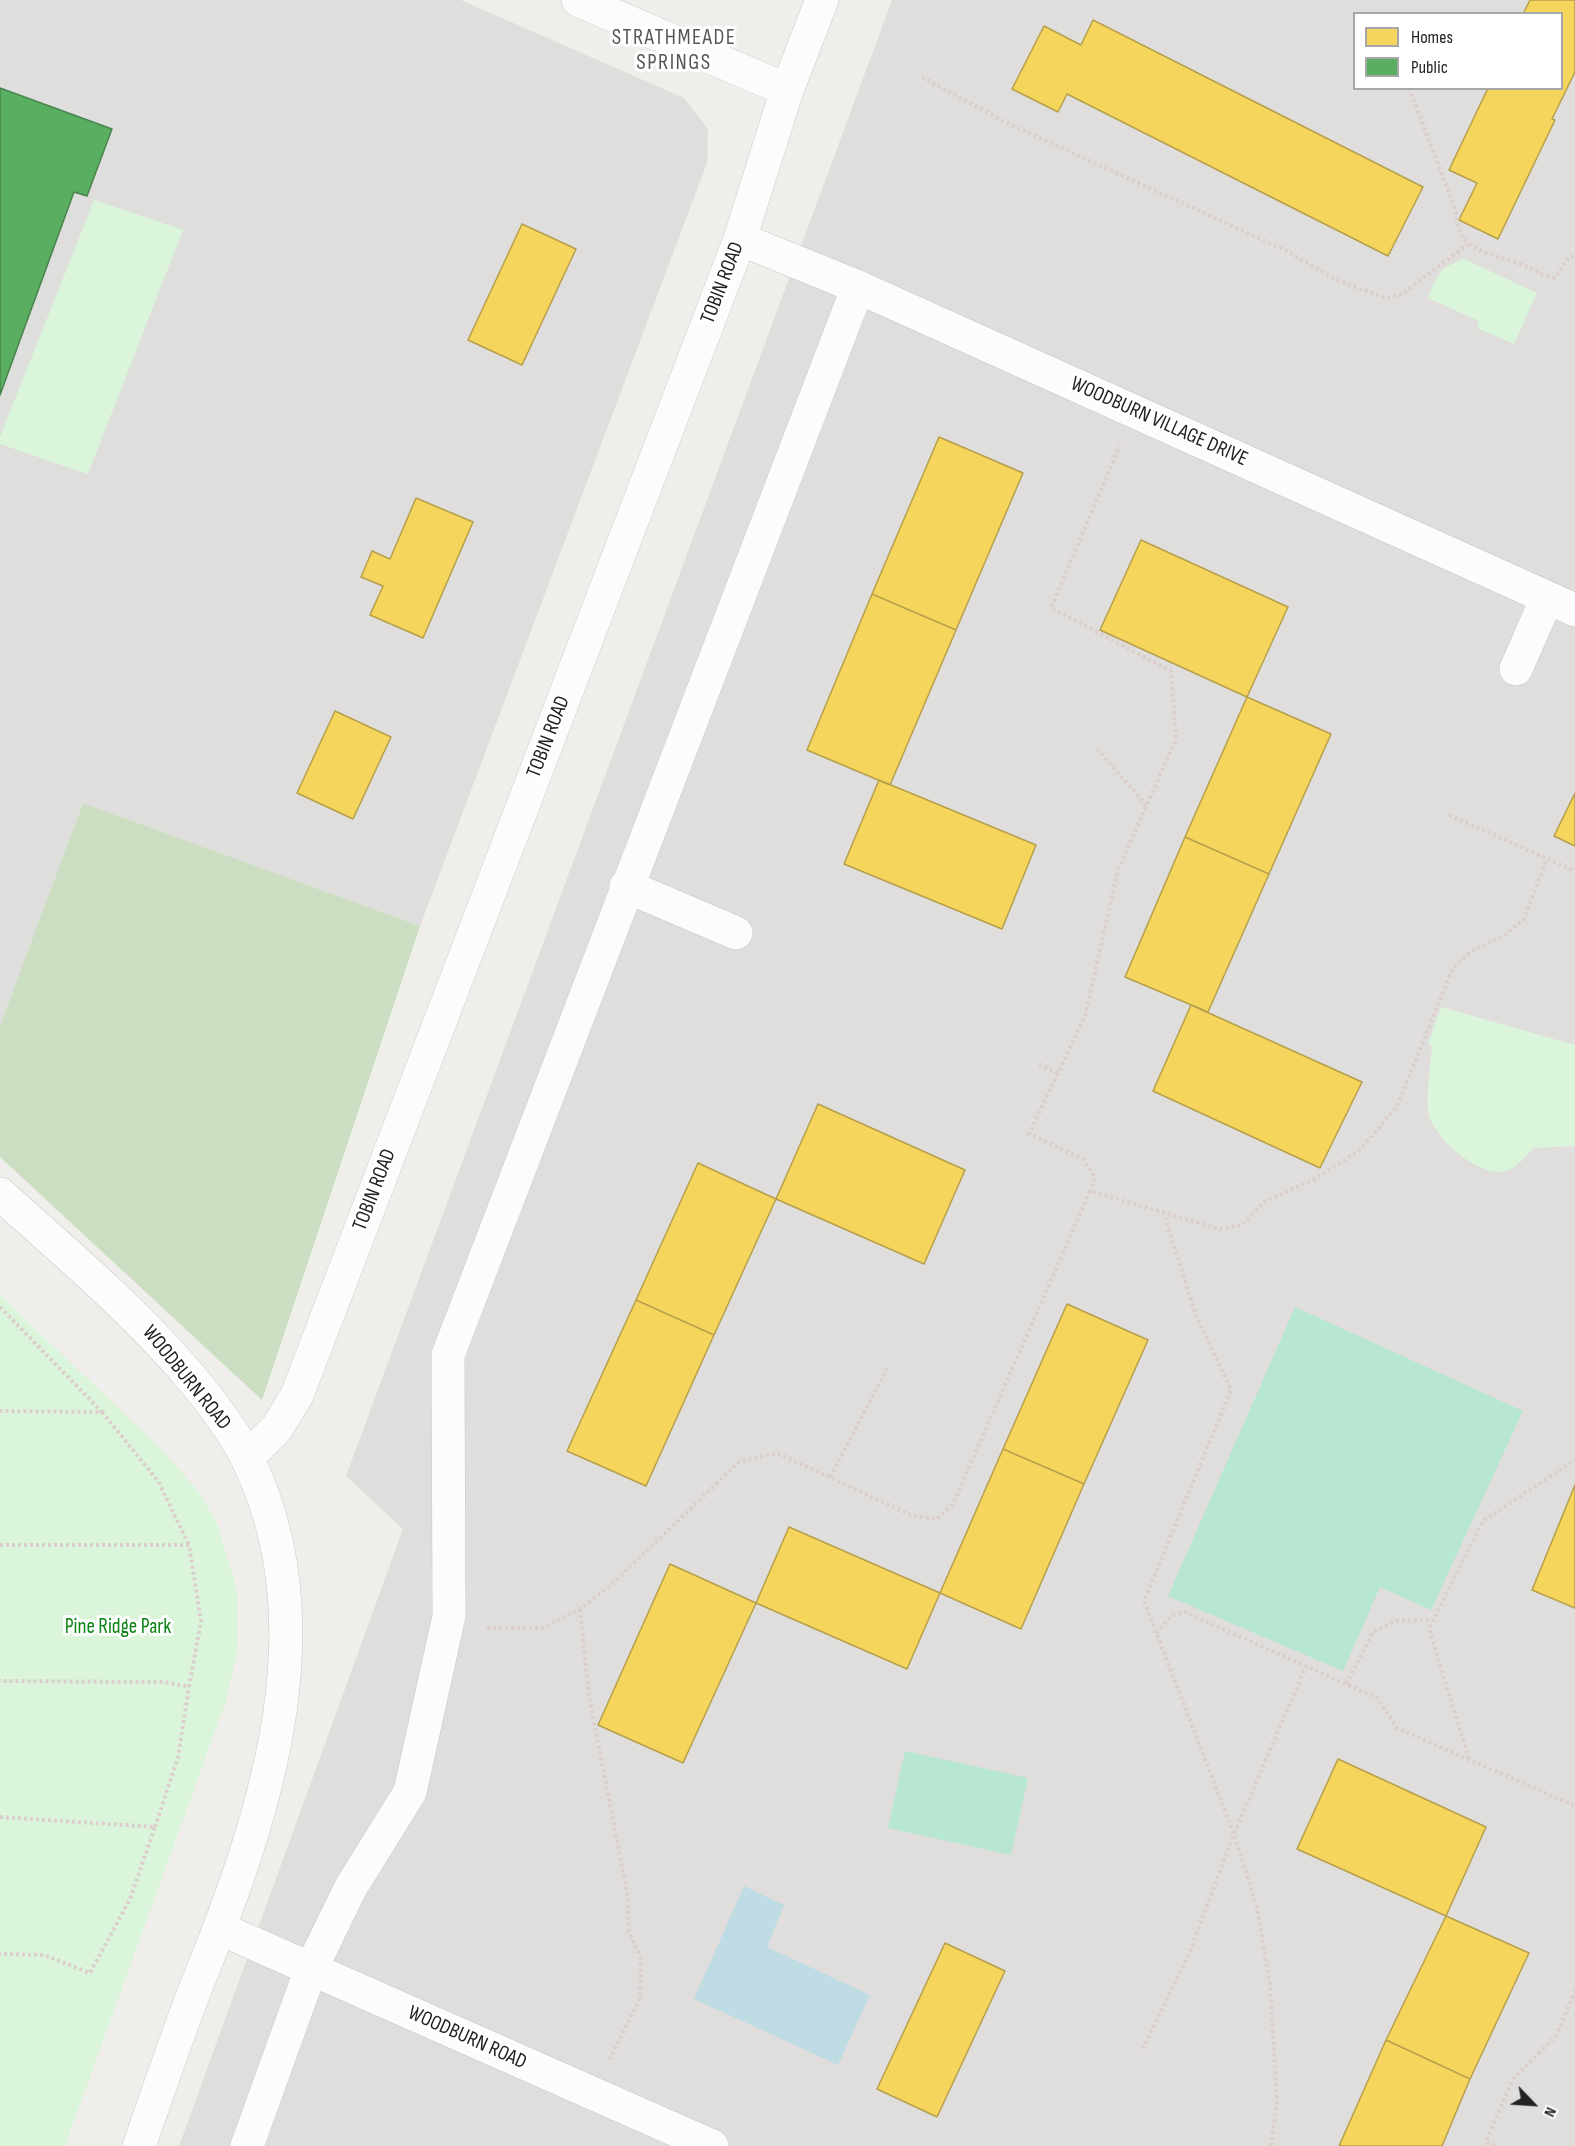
<!DOCTYPE html>
<style>
body{margin:0}
#map{position:relative;width:1575px;height:2146px;overflow:hidden;background:#f0eeeb;font-family:"Sofia Sans Condensed",sans-serif}
canvas{display:block}
.legend{position:absolute;left:1353px;top:12px;width:210px;height:78px;box-sizing:border-box;background:#fff;border:2px solid #a7a7a7;margin:0;padding:8px 10px;list-style:none;font-size:18px;color:#222}
.legend li{display:flex;align-items:center;gap:12px;height:30px}
.legend b{width:30px;border:2px solid #a7a7a7}
.north{position:absolute;left:1503px;top:2074px;width:60px;height:60px;-webkit-text-stroke:4px #fff;paint-order:stroke;rotate:115deg;font-size:16px;font-weight:700;line-height:24px;text-align:center;color:#222}
.north::after{content:'';display:block;margin:auto;width:21px;height:27px;background:#222;clip-path:polygon(50% 0,100% 100%,50% 72%,0 100%)}
</style>
<div id="map">
<canvas width="1575" height="2146"></canvas>
<ul class="legend">
<li><b style="height:16px;background:#f6d55c"></b>Homes</li>
<li><b style="height:16px;background:#5aae61"></b>Public</li>
</ul>
<div class="north">N</div>
</div>
<script>
const context = document.querySelector('canvas').getContext('2d');
context.lineJoin = 'round';
function fillPath(path, color) { context.fillStyle = color; context.fill(path, 'evenodd'); }
function strokePath(path, color, width, dash) { context.strokeStyle = color; context.lineWidth = width; context.lineCap = dash ? 'butt' : 'round'; context.setLineDash(dash || []); context.stroke(path); }
function write(font, color, halo, rows, align = 'center') {
  context.font = font + ' "Sofia Sans Condensed",sans-serif'; context.lineWidth = 6; context.setLineDash([]); context.textBaseline = 'middle'; context.strokeStyle = halo; context.fillStyle = color; for (const [text, x, y, turn = 0] of rows) {
    context.save(); context.translate(x, y); context.rotate((+turn || 0) * Math.PI / 180); context.textAlign = isNaN(turn) ? turn : align; if (halo) context.strokeText(text, 0, 0); context.fillText(text, 0, 0); context.restore();
  }
}
fillPath(new Path2D(`
 M382,0H461L684,98L708,129L707,163L420,926L83,803Z
 M892,0H1575V2146H179L403,1529L346,1476ZM1354,14H1562V88H1354Z`), '#dfdedc');
fillPath(new Path2D(`
 M0,0H382L0,1026Z`), '#dededc');
fillPath(new Path2D(`
 M83,803L420,926L262,1400L0,1157V1026Z`), '#cbdec1');
fillPath(new Path2D(`
 M94,200L183,230L88,474L0,444V437Z
 M1464,259L1537,293L1514,344L1477,328L1479,321L1428,298C1437,274 1439,268 1464,259Z
 M1441,1007L1575,1045V1146L1533,1148C1525,1157 1515,1171 1501,1172C1476,1174 1434,1138 1429,1115C1425,1101 1431,1062 1432,1046L1428,1044Z
 M0,1295L162,1450L198,1491L217,1523L238,1593V1647L226,1701L65,2146H0Z`), '#daf5da');
fillPath(new Path2D(`
 M1295,1307L1523,1411L1431,1610L1380,1587L1343,1671L1168,1596Z
 M905,1751L1028,1778L1011,1855L888,1828Z`), '#b7e6d2');
fillPath(new Path2D(`
 M0,0H30L47,6L53,56L43,84L0,67Z`), '#e0dfde');
fillPath(new Path2D(`
 M744,1886L784,1905L767,1947L870,1995L838,2065L694,1999Z`), '#bfdbe3');
const homes = new Path2D(`
 M1530,0H1575V72L1552,119L1555,120L1498,239L1459,220L1477,183L1449,170L1488,88H1562V14H1523Z
 M1093,20L1423,187L1388,256L1067,94L1058,112L1012,89L1044,26L1081,45Z
 M522,224L576,249L522,365L468,340Z
 M939,437L1023,473L956,630L872,594Z
 M416,498L473,522L423,638L370,615L383,586L361,577L372,551L390,559Z
 M1141,540L1288,607L1247,697L1100,630Z
 M872,594L956,630L890,785L807,750Z
 M1247,697L1331,734L1269,874L1185,837Z
 M335,711L391,737L353,819L297,793Z
 M879,780L1036,845L1002,929L844,864Z
 M1575,793V846L1554,836Z
 M1185,837L1269,874L1208,1012L1125,977Z
 M1191,1005L1362,1082L1320,1168L1153,1091Z
 M818,1104L965,1170L924,1264L776,1199Z
 M698,1163L776,1199L714,1335L636,1300Z
 M636,1300L714,1335L646,1486L567,1451Z
 M1067,1304L1148,1340L1084,1484L1003,1449Z
 M1003,1449L1084,1484L1021,1629L940,1593Z
 M1575,1485V1608L1532,1590Z
 M789,1527L940,1593L907,1669L756,1603Z
 M670,1564L756,1603L683,1763L598,1725Z
 M1338,1759L1486,1827L1446,1916L1297,1849Z
 M1446,1916L1529,1953L1470,2079L1386,2040Z
 M945,1943L1005,1971L937,2117L877,2089Z
 M1386,2040L1470,2079L1442,2146H1339Z`);
fillPath(homes, '#f6d55c');
strokePath(homes, '#b69f4b', 1.5);
const public = new Path2D(`
 M0,88L112,129L87,196L74,192L0,395Z`);
fillPath(public, '#5aae61');
strokePath(public, '#49844e', 1.5);
const minor = new Path2D(`
 M578,0L787,90
 M740,239L858,287L1575,610
 M1516,669L1547,598
 M626,886L736,933
 M0,1194C65,1252 131,1308 188,1374C210,1400 232,1428 247,1458C328,1621 267,1810 204,1967C180,2026 160,2087 139,2146
 M247,1458L277,1428L297,1395L740,239L787,90L822,0
 M221,1929L712,2146
 M247,2146L311,1969L351,1887L410,1792L449,1616L448,1355L858,287`);
strokePath(minor, '#c9c8c7', 34);
strokePath(new Path2D(`
 M922,77L1007,123L1287,251L1334,279L1385,298L1401,295L1468,244
 M1409,88L1456,211C1455,251 1490,253 1520,264C1534,269 1539,275 1555,278L1569,257L1575,256
 M1097,749L1146,805
 M1449,815L1575,871
 M1039,1064L1058,1073L1085,1016L1118,870L1176,739L1171,671L1051,608L1120,445
 M1058,1073L1029,1134L1083,1159L1095,1177L1090,1191
 M0,1307L102,1412L0,1411
 M102,1412L158,1481L189,1545
 M830,1477L888,1367
 M0,1545H189L201,1621L189,1687L165,1682L0,1681
 M580,1609L589,1696L627,1892L629,1931L641,1959L640,1999L610,2059
 M487,1628H542L580,1609L611,1585L739,1462L777,1453L913,1516L937,1519L953,1504L1090,1191L1220,1229L1242,1225L1264,1202L1313,1180L1360,1150L1397,1106L1453,968L1471,951L1504,936L1524,919L1547,859
 M1156,1633L1173,1615L1185,1612L1377,1698L1397,1728L1575,1806
 M1346,1684L1373,1632L1396,1621L1433,1620
 M1469,1759L1429,1629L1483,1521L1575,1460
 M0,1817L155,1827L130,1899L90,1973L44,1955L0,1954
 M155,1827L178,1757L189,1687
 M1143,2049L1188,1956L1234,1834L1144,1601L1231,1390L1196,1316L1164,1214
 M1271,2146L1277,2103L1270,1985L1257,1907L1234,1834L1306,1666
 M1495,2146L1486,2142L1513,2079L1556,2036L1575,1991`), '#dccecd', 4, [3, 3]);
strokePath(minor, '#fdfcfc', 33);
write('21px', '#222', '#fff', [
 ["TOBIN ROAD",723,283,-69],
 ["WOODBURN VILLAGE DRIVE",1159,422,24],
 ["TOBIN ROAD",549,737,-69],
 ["TOBIN ROAD",375,1190,-69],
 ["WOODBURN ROAD",186,1378,51],
 ["WOODBURN ROAD",467,2038,24]
]);
write('21px', '#0c8416', '#fff', [
 ["Pine Ridge Park",118,1628]
]);
context.letterSpacing = '1.5px';
write('22px', '#555', '#fff', [
 ["STRATHMEADE",674,38],
 ["SPRINGS",674,63]
]);
context.letterSpacing = '0px';
</script>
